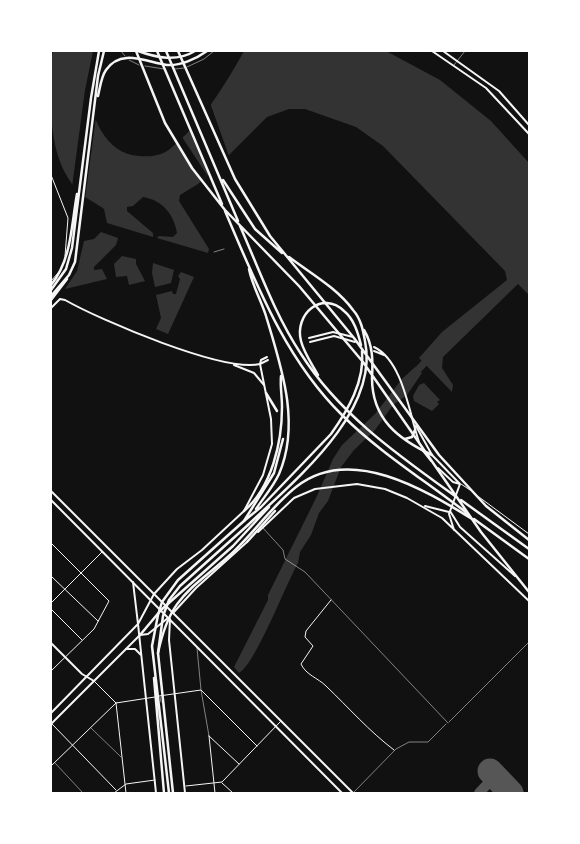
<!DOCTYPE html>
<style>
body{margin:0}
#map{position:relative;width:580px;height:844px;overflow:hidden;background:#111;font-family:"Playfair Display",serif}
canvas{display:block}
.frame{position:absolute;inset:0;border:52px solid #fff;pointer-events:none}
</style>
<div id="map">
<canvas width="580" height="844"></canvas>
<div class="frame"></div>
</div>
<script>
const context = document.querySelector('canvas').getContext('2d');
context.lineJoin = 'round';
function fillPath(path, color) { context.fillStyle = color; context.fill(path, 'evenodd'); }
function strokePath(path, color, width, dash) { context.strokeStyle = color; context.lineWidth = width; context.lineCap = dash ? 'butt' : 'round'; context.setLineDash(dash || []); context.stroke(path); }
fillPath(new Path2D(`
 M53,51H95C94,62 91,74 90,85C88,114 106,155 139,156C150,157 162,156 171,148C202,123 225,85 244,51H386L440,80L491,121L529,163V295L518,284L443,357L442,368L453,385L452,392L419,358L442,332L507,280L505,271L383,146L356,127L305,109H289L267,117L226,158L198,184L180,195L179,201L209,249L208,253L157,238L159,236L173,237L177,233C174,214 162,200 143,197L133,206L127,207V211L153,233V237L107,223L104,209C96,203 85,198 78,191C46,157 51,103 51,60Z
 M101,232L118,238L116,245L94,267V270L102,269L107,279L65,289L77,271L84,241L94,239Z
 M122,256L136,259V264L145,281L129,285L127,276L116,277L114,264Z
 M153,263L174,270L171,283L155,287L152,273Z
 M181,272L194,277L168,334L156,329L161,318L156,295L172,291L173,294H176L180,279L178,276Z
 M415,367L422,373L407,395L393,405L375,430L354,450L341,467L328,501L319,513L311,535L300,552L298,563C286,584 255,665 239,673L234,667L268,600V595L317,496L333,459L342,445L375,414L402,379Z
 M424,383L440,400L437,402L439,404L432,411L414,401L413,396L419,385Z`), '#333');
fillPath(new Path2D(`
 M93,51H98L92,87L97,110L85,199L72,187L85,90Z
 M210,103L229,156L226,158L205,111Z
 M204,112L225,159L208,175L189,130Z
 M182,137L207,175L202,180L176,143Z`), '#111');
strokePath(new Path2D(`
 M413,375L430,357`), '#333', 7);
strokePath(new Path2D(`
 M479,793L495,776`), '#565656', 10);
strokePath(new Path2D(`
 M490,771L511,793`), '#565656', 25);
strokePath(new Path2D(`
 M121,51L125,56
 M129,60L139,65
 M454,65L465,51
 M145,66L164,69
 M187,67L204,59L214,51
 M175,69L184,68
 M214,252L224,249
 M263,528L283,550L285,559L305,572L448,723
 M197,648L201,690L209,736
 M160,697L161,702
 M449,722L529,642
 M91,728L121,757
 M55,763L83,793
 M354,792L396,749L409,742H428L446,724`), '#f5f5f5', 0.5);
strokePath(new Path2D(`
 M51,175L68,218L65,256
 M51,281L58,273
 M461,484L470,490
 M479,497L529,534
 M51,543L109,601L94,629L51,671
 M51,576L98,621
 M331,600L306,631L305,637L313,646L301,664C306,675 318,678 326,686C349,708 369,731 394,750
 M51,603L102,552
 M51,609L82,640
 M94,681L116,703L126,793
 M159,696L201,690L257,746
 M116,703L155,697
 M52,724L116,790
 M209,736L215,793
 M209,736L239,764
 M51,766L116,703
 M222,783L233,793
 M186,786L222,782L281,721
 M114,793L126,784L155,780`), '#f5f5f5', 1);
strokePath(new Path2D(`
 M60,299L65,300C100,320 224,373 260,364
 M51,308L60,299
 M234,365L254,373L264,385
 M51,491L353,793
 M51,500L342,793
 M170,619L169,640L185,793
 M138,624L156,793
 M51,643L82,674L94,681
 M126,649H135L141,655`), '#f5f5f5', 2);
strokePath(new Path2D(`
 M432,51L486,88L529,134
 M443,51L499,91L529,125
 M309,338L333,332L353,337
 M310,342L334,336L355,342
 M374,347C403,361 409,413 419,442
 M374,351L384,355
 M260,364L261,360L267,357
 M260,364L268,360
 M416,426L432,455L460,484L449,514L454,530
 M423,451L431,461
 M438,468L453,482L460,484
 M425,506L449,512
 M450,511L460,527L515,576
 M258,532L294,498L315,489L357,484L385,489L407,498L442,518L529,601
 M133,582L138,624
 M173,613L196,588L247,542
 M51,713L138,624L154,594L177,569L202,550L244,511L263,475L272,444L271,419L260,364
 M51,724L140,635L148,634L168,618`), '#f5f5f5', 2);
strokePath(new Path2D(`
 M138,51C157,58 177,62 195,51`), '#f5f5f5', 2.5);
strokePath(new Path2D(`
 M98,96C100,88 101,77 106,70C121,48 146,62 167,65C180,66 196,59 207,51
 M51,285C72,259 71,226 77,194
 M51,290L66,269L72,248L91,98L99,51
 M51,296L69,275L75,262L98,76L104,51
 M51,300L67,279
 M266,393L277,411
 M154,678L164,793
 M169,793L152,646L158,615L162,602L178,580L244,521L274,473L283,439
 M173,793L158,653L163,616L169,600L180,586L248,525`), '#f5f5f5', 2.5);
strokePath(new Path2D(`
 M136,51L165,123L192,168L225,210L299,286L363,362L481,532L529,592
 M157,51L222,204
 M166,51L238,221
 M178,51L235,179L270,236L354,338L439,455L486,506L529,540
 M223,180L255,229L282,253
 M225,211C256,283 285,359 342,415C380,453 426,481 468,514
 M240,226C259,269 275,315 301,354C339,414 398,455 455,496
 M249,269C252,285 261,300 266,316C281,366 301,423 279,474C273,487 264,497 256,509
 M364,330C373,345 373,361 372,378C372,419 398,439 432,455
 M318,375C312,364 304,353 301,341C294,314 322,290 344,311C354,319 358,333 361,345
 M405,439L412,437L415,430
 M461,500L529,549
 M244,511C272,487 282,442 282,407C282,396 280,386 281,376
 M474,519L529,559
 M244,521L261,507L331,434C348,410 365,381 362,351
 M248,525C294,481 380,412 365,341C363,330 361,319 353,310C337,288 310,273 289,257
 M247,542L275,511
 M140,635L161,610L233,546L269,507
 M158,653C170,596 190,591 230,555C253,534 272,506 296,487C350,444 425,490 472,519`), '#f5f5f5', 2.5);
</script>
